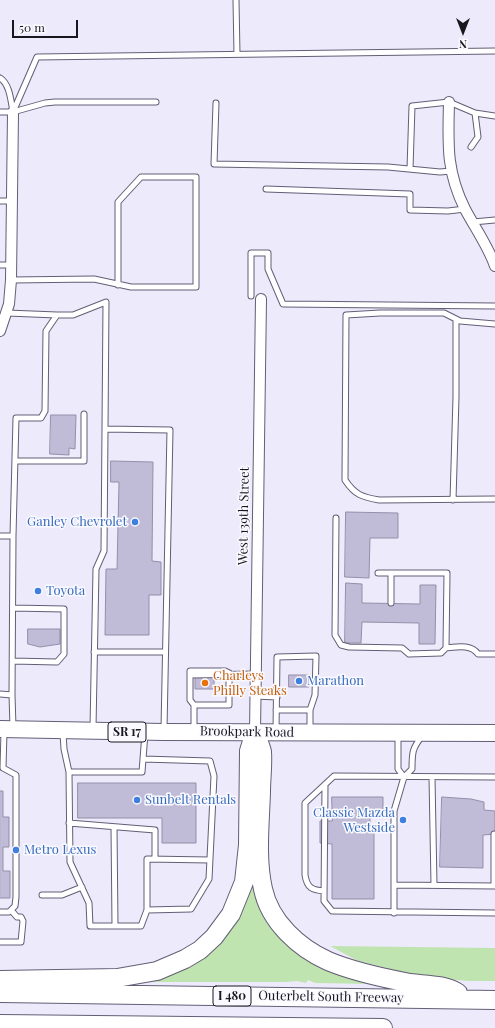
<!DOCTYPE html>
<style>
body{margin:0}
#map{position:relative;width:495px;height:1028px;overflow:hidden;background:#edeafb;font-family:"Playfair Display",serif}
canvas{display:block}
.north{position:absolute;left:443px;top:12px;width:40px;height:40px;-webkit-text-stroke:3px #faf9ff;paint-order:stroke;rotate:180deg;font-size:11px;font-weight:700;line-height:16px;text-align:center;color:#18161f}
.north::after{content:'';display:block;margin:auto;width:14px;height:18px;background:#18161f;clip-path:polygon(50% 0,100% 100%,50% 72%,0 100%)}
.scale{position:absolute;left:12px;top:20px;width:66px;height:18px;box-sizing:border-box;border:2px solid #18161f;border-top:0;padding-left:5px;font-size:12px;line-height:14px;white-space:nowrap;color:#18161f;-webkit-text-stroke:3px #faf9ff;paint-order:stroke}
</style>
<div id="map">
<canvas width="495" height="1028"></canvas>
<div class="north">N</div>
<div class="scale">50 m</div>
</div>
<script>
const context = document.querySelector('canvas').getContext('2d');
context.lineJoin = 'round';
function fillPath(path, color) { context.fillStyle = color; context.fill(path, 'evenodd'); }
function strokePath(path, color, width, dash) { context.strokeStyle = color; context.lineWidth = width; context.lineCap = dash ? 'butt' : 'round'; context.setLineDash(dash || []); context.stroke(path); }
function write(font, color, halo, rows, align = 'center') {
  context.font = font + ' "Playfair Display",serif'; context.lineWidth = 3; context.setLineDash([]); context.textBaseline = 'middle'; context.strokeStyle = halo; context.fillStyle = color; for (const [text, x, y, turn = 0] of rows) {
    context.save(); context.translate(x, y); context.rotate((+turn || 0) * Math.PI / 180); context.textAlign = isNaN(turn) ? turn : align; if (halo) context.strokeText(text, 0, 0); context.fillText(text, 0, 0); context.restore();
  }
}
fillPath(new Path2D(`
 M256,879L276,925L373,984L315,983L308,980L306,983L297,981L286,982H150L172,971Z
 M330,946L495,948V981H469L422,977L358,961Z`), '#c0e4b0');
const building = new Path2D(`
 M51,415H76L75,449L69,448V455L50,454Z
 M111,461L153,462L152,561L161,562V595H149V635H105L106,569H117L119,482H111Z
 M346,512L398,513V538H370L369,578L345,577Z
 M346,583L362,584V603L420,604V585H436L435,644H419V623L362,622L361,643H345Z
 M28,629H60V644L40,647L28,644Z
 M289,675H309V687H289Z
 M214,677V689H195V678Z
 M78,783H196V843H162V818H78Z
 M0,791H3V817H9V847H3V871H10V898H0Z
 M332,797H383V816H370V831H374V899H332V844L320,843V821H332Z
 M442,797L471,799L484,802V810L495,811V834L483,835V868L440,867Z`);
fillPath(building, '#c0bbd6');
strokePath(building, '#948fa9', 1);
const service = new Path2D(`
 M236,0L237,54
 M0,78C10,84 11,102 13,112
 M216,103L214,164L388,167L440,172L451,171
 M0,112H13L45,103L55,102H156
 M13,112L37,57L495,51
 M471,147L478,137L475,113
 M410,169L412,106L449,102L475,113L495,116
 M266,189L410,194V210L448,211L465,209
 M0,201H12
 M473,222L495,220
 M0,265H12
 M11,280L94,279L131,287H196V177H141L118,202V285
 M251,296V253H268V269L283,304L495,306
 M7,313L57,315
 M495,324L460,321L444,313H380L346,315L345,480C355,495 362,497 379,500L495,499
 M15,461H84V414
 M453,500L456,397V320
 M336,518L335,635L341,645L349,647L402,648L409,654L441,653L446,648L447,573H378
 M0,536H13
 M391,603V573
 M446,648C457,647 471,644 478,654H495
 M94,652H165
 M13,661L57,662L64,654V609L13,608
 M190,675L255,674
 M0,694L12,695L13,536L16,418H41L45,411L46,331L57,315H73L106,302L105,429L170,430L164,729
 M12,695L13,727
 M255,696L277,697
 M194,705H229V673
 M276,710H310V731
 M93,728L96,569L104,551L105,429
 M194,730V705L190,700V671H225L229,673
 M276,731L277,657L316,656L315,695L310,710
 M63,733L64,749L69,772H142L145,733
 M398,734V769L404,777
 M143,759L210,761L214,776L209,879L191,909L147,910V859L210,860
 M69,772L70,862L89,903L90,926H141L147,910
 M432,777L434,885
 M325,785L324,901L332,911L495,913
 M69,823L155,830V859
 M114,827L115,926
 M394,885L495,886
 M494,886V834
 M324,891C312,890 307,888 305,875V803L334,776L495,777
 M42,895H62L82,887
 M0,912H9L15,906L16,897V775L3,768L4,731
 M394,913V811L404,777L412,769C412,753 412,748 423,735
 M0,942H21L23,921L21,917H17L11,910`);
const minor = new Path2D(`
 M449,102C448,144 446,171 465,209C475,228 488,246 495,266
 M0,331L9,304L11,280L13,112
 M255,732L261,299`);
const primary = new Path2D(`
 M0,729L164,732L495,733`);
const motorway = new Path2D(`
 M255,732C257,739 261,746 262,752C263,765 261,779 261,792C260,824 256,858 263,889C270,922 299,948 328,961C354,972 383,978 410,983C425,985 445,984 458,993
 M0,980L117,978L157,971L185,959L200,950L214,937L231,914L244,882L248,845L249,751L255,732
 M0,993L495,1000
 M0,1024L383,1028`);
strokePath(service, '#635e76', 7);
strokePath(minor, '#635e76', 12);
strokePath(primary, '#635e76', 18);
strokePath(motorway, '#635e76', 20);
strokePath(service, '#fff', 5);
strokePath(minor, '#fff', 10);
strokePath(primary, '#fff', 16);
strokePath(motorway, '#fff', 18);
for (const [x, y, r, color] of [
 [135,522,4,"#3f7fe0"],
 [38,591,4,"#3f7fe0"],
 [299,681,4,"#3f7fe0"],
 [205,683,4,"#e8710a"],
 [137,800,4,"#3f7fe0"],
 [403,820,4,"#3f7fe0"],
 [16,850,4,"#3f7fe0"]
]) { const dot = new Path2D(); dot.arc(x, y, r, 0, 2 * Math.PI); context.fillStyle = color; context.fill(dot); strokePath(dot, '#faf9ff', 1.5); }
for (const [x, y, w] of [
 [127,732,38],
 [232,996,38]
]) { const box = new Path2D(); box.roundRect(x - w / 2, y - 10, w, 20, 3); context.fillStyle = '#faf9ff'; context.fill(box); strokePath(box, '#18161f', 1); }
write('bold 12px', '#18161f', null, [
 ["SR 17",127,732],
 ["I 480",232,996]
]);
write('13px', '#18161f', '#faf9ff', [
 ["West 139th Street",244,516,-89],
 ["Brookpark Road",247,732,1],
 ["Outerbelt South Freeway",331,997,1]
]);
write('13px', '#366cbe', '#faf9ff', [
 ["Ganley Chevrolet",127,522,"right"],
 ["Toyota",46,591],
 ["Marathon",307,681],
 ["Sunbelt Rentals",145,800],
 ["Classic Mazda",395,813,"right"],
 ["Westside",395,828,"right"],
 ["Metro Lexus",24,850]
], 'left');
write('13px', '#c56008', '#faf9ff', [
 ["Charleys",213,676],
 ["Philly Steaks",213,691]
], 'left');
</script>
